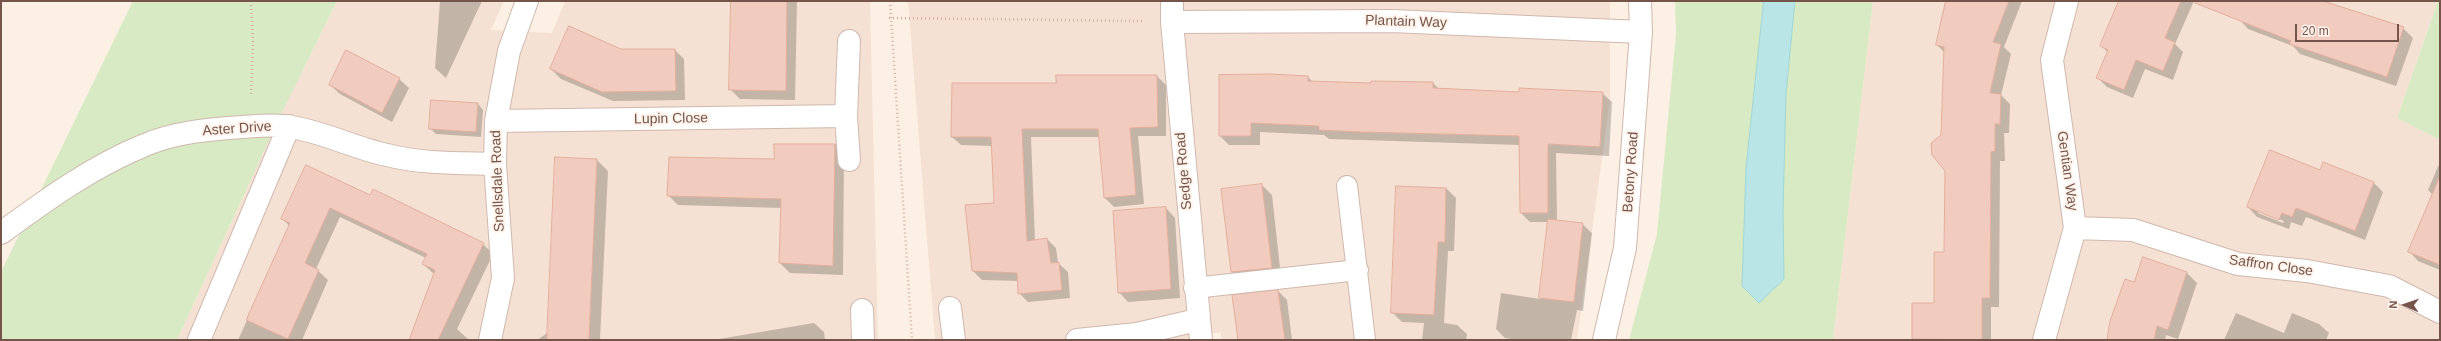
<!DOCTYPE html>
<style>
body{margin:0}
#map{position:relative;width:2441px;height:341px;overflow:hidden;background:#fcf0e5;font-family:Helvetica,sans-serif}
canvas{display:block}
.frame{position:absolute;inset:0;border:2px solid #75544a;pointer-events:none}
.north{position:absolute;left:2385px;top:285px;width:40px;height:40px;-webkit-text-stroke:3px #fff4eb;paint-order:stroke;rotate:272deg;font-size:11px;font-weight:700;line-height:16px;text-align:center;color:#75544a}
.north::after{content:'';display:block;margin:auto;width:14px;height:18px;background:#75544a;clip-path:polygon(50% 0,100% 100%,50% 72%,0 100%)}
.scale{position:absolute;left:2295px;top:24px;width:104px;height:18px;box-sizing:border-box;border:2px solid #75544a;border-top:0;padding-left:5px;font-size:12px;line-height:14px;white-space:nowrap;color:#75544a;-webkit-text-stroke:3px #fff4eb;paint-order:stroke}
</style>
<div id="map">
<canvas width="2441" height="341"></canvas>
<div class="frame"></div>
<div class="north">N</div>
<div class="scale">20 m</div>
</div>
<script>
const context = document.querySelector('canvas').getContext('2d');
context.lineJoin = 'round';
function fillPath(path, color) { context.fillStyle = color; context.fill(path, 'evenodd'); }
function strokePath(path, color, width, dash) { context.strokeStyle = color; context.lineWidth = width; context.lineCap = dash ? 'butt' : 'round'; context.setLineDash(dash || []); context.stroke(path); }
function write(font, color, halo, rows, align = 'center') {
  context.font = font + ' Helvetica,sans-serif'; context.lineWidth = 4; context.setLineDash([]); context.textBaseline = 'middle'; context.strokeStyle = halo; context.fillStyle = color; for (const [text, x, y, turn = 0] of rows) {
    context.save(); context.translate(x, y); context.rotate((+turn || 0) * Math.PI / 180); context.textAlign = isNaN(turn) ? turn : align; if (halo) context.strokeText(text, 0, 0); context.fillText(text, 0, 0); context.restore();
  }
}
fillPath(new Path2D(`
 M337,1H504L491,30L552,33L565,1H870L878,340H177L277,123Z
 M908,1H1610V100L1577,340H1222L1220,332L1186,340H935Z
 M1873,1H2438L2397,118L2440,140V340H1833Z`), '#f4e1d3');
fillPath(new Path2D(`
 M133,1H337L277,123L177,340H1V272Z
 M1675,1H1873L1833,340H1629L1657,234L1676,34Z
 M2438,1H2440V140L2397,118Z`), '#d8eac3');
const water = new Path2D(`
 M1764,1H1795L1786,93L1783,211L1784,279L1759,303L1742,286L1746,168Z`);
fillPath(water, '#b9e5e6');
strokePath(water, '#a0d6d7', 1);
fillPath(new Path2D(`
 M440,1H482L446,78L435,68Z
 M732,1H797L795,100L740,99L730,89Z
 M1946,1H2022L2004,47L2011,54L2001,95L2010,104L2009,133H2004L2005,161H2000L1999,307H1991V340H1913V304H1935L1945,253L1946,170L1942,136L1945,53L1937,45Z
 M2124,1H2194L2175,44L2183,52L2173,80L2145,69L2133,98L2107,87L2098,78L2108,53L2102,46Z
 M2246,1H2322L2403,28L2413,38L2396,86L2300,54L2293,46L2248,29L2239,19Z
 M675,50L684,59L685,100L613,101L561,79L551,69L610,51Z
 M1157,76L1166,85V136H1138L1144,204L1114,207L1105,198L1100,137H1031L1035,241L1047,239L1056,248L1058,263L1068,272L1070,298L1028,302L1019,293V281L982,280L973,271L995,204L993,146L961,145L952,137L1057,84Z
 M1308,77L1313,82L1372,85L1433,83L1439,89L1520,93H1602L1612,102L1609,156L1556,153L1557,221L1582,224L1592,233L1583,311L1577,310L1571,340H1517L1505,338L1496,329L1501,293L1540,299L1549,222H1530L1521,213L1520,145L1329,139L1324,135L1260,132V145H1229L1220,136Z
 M399,79L409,88L392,122L340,94L330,85Z
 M478,104L483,110L481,137L436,134L430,128Z
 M835,144L844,154L843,275L790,273L780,263L782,208L678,205L668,195L775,160Z
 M597,160L608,171L600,340H537L549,332Z
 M2440,162V270L2418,261L2409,251L2433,195L2428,190Z
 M2320,172L2374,183L2383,192L2365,240L2306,217L2302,226L2291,222L2289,229L2257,217L2248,207ZM2258,211L2284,221L2283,223L2258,213Z
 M1262,185L1272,195L1281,277L1241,282L1232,272L1222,190Z
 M1446,188L1456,198L1454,251H1448L1444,323L1457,325L1467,334L1466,340H1422L1424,323L1402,322L1392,312Z
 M371,196L483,244L493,254L457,329L469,340H410L434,274L423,264L426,258L340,217L316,269L328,280L302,340H238L290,226L282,219Z
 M1166,208L1175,218L1180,298L1128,302L1119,292Z
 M2143,258L2187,273L2197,283L2178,339L2166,335L2165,340H2108L2135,283Z
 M1278,291L1287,300L1292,340H1239Z
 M2236,313L2284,333L2292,313L2319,324L2329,333L2326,340H2224Z
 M814,323L824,332L825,340H713Z`), '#0003');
const building = new Path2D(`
 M731,1H787L786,91L729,90Z
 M1946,1H2009L1993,42L2001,44L1990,93L2001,94L2000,124H1995V151L1991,152L1990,298H1982V340L1912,339V303H1934V252H1944L1945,171L1932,155L1931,143L1941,135L1944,47L1936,45Z
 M2119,1H2181L2165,38L2175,42L2163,71L2136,60L2124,90L2096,78L2108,50L2100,46Z
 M2195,1H2323L2404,27L2387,77L2289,44L2291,41L2195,3Z
 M569,26L621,49H675L676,91L602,92L550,69Z
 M346,50L400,78L382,113L329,85Z
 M1271,74L1308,76V81L1371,83V81L1433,82V88L1519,92V88L1603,92L1600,147L1548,144V213H1520L1519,136L1361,132L1319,130V126L1251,123V136H1219V75Z
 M1056,75H1157L1158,127L1130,128L1136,195L1104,198L1098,129H1022L1027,241L1047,238L1051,263L1059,262L1062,290L1018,294L1017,273L972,271L965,205L994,203L991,137H951L952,83H1056Z
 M431,100L478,103L476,132L429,129Z
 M774,144H835L833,266L779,263L781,199L667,196L669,157L774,159Z
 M2270,150L2320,170L2323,162L2374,182L2355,231L2296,208L2292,217L2282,213L2279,220L2247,207Z
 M555,157L597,159L589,340H547Z
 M306,165L370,195L373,189L484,243L438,340H409L435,270L422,264L427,254L330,208L305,263L319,270L288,339L246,320L290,223L281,219Z
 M2440,176V265L2408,252Z
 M1262,184L1272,268L1231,272L1221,189Z
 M1396,186L1446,188L1445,242H1438L1434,315L1391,313Z
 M1166,207L1171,289L1118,293L1113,211Z
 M1548,219L1583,223L1574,302L1539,298Z
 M2143,257L2187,272L2168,330L2157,326L2154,340H2107L2110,321L2125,279L2134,282Z
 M1278,290L1285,340H1238L1232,295Z`);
fillPath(building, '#f1cbbd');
strokePath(building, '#e4af9d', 1);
const service = new Path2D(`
 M1347,186L1365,340
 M1194,288L1358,270`);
const minor = new Path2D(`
 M1172,1V22L1201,340
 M1172,22L1392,21L1641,32
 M496,121L846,116
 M849,160L846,116L849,41
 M2075,228L2133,230L2238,264L2307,271L2389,286L2440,312
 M1,233C46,200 93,166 145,145C175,132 211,129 243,127C258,126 276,124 291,127C324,132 354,148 387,155C422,164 459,163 495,164
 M950,308L954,340
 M862,310L863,340
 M199,340L289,126
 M490,340L503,278L495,164L496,121L509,51L527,1
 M1077,340L1137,334L1197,320
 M1604,340L1625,248L1641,32L1640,1
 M2044,340L2075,228L2052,60L2067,1`);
strokePath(service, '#d0b8ae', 22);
strokePath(minor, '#d0b8ae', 24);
strokePath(new Path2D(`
 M251,1L253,43L251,96
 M890,1L912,340
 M889,18L1143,21`), '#d6aea0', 2.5, [1, 3]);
strokePath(service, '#fff', 20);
strokePath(minor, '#fff', 22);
write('14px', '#75544a', '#fff4eb', [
 ["Plantain Way",1406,22,2],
 ["Lupin Close",671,119,-1],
 ["Aster Drive",237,129,-4],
 ["Sedge Road",1184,171,-95],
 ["Gentian Way",2067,171,82],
 ["Betony Road",1631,172,-86],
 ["Snellsdale Road",498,181,-92],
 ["Saffron Close",2271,266,8]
]);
</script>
